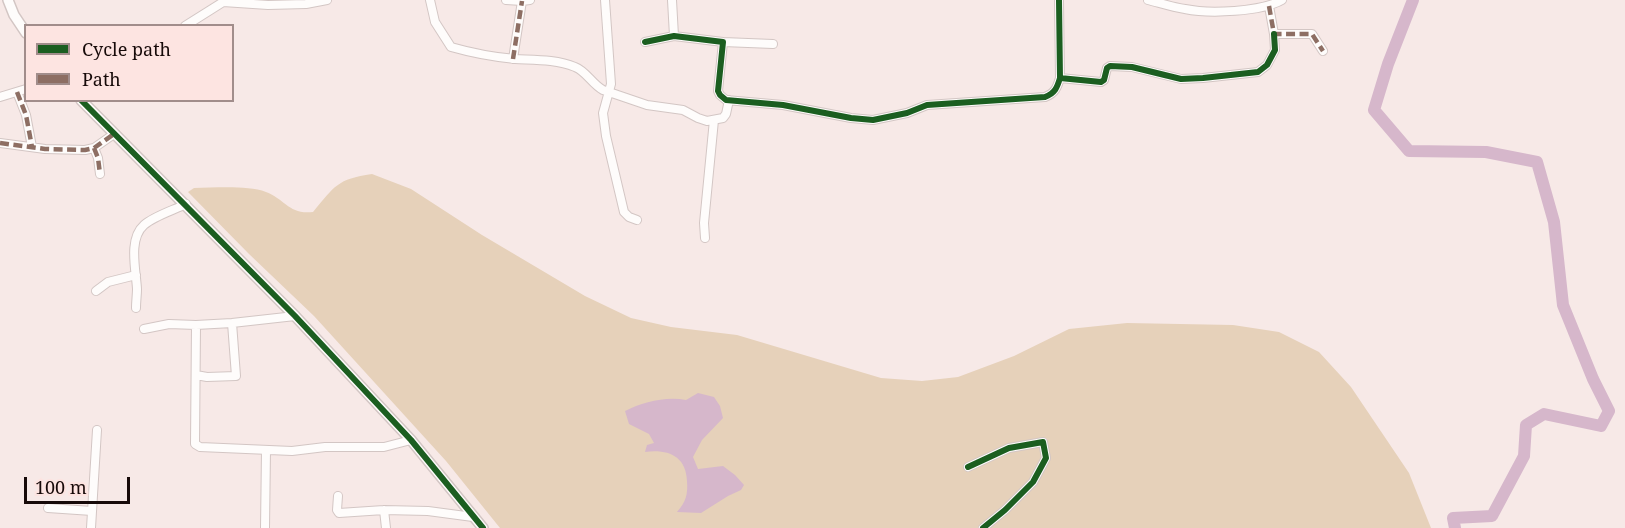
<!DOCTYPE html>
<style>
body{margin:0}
#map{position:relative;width:1625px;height:528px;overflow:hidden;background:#f7e9e7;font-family:"Noto Serif",serif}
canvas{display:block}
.legend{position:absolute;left:24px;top:24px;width:210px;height:78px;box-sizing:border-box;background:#fde4e1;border:2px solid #a18d8b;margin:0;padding:8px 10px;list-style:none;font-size:18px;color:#170a09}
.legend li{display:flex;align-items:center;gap:12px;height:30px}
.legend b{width:30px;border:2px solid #a18d8b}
.scale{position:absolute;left:24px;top:477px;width:106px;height:27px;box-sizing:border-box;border:3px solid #170a09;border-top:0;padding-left:8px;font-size:18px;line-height:21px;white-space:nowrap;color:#170a09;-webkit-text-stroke:4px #fde4e1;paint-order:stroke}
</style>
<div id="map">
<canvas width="1625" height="528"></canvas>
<ul class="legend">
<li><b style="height:8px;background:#1b5e20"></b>Cycle path</li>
<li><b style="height:8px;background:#8d6e63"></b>Path</li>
</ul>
<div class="scale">100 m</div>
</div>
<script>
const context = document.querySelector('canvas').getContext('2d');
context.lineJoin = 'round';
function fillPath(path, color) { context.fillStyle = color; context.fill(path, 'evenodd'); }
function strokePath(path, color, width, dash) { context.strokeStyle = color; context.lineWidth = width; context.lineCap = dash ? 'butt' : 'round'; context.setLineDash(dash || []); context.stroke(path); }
fillPath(new Path2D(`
 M372,174L411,189L482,235L585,296L631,318L671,327L737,335L881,378L922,381L958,377L1014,356L1069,329L1127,323L1233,325L1279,332L1319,352L1351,387L1409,473L1431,528H500L446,461L314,316L249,254L188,192L194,188C214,188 247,185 266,192C285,199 289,215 313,212C335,186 337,179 372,174Z`), '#e6d1ba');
fillPath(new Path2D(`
 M698,393L714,397L720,406L723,418L702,440L693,457L698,469L723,466L735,475L744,485L741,490L728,496L701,513L677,512C686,502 688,494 687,481C686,456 668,449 645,452L647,445L654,443L649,434L629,424L625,411C643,402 666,396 686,400Z`), '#d6b7cb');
strokePath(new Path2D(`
 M1413,0L1388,64L1374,110L1409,151L1486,152L1537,162L1554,222L1563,305L1593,379L1609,411L1601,426L1544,414L1526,425L1524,456L1492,516L1453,518L1455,528`), '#d6b7cb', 12);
const minor = new Path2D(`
 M430,0L435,22L451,47C472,53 493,57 515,59C534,60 556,59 575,67C586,71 592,84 603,90L647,105L683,110L698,118L707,121L723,118L726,114L729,100
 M506,0L522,1L530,0
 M605,0L611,84L603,113L606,136L624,212L629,217L637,220
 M672,0L674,36
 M1148,0C1160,3 1172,7 1185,9C1209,14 1261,12 1282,0
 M1269,6L1274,34H1312L1323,51
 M185,26L223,2L268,5L306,4L327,0
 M645,42L674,36L723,42L718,91L720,95L726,100L783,105L851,118L873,120L907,113L927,105L1045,97C1055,93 1057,88 1060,78L1059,0
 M723,42L773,44
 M513,59L522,1
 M1060,78L1101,82L1104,80L1107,68L1110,66L1132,67L1181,79L1203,78L1258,72L1267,65L1275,50L1274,34
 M17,92L26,115L32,147
 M0,97L26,89
 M0,143L45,149L85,150L94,148L114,134
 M94,148L98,158L100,174
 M705,238L704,223L714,120
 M96,291L108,282L136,275
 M136,308C136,301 137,295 137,289C136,270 128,239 144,225C154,216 174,210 186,204
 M295,316L232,323L196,325L195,444L200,447L292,451L325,447H384L411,440
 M144,329L169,324L196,325
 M196,375L207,377L236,376L232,323
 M968,467L1009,448L1043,442L1046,458L1033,482L1005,510L983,528
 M338,496L337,510L339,513L384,510L428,511L473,517
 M48,508L92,511
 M384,510L386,528
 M91,528L97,430
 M265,528L266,450`);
const tertiary = new Path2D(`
 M8,0L14,15L26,33
 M81,100L295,316L411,440L483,528`);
strokePath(minor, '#d3c6c4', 10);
strokePath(tertiary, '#d3c6c4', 12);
strokePath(minor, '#fefcfb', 8);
strokePath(tertiary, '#fefcfb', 9);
strokePath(new Path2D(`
 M1269,6L1274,34H1312L1323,51
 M513,59L522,1
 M17,92L26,115L32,147
 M0,143L45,149L85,150L94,148L114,134
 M94,148L98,158L100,174`), '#8d6e63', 4.5, [9, 4.5]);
strokePath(new Path2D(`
 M645,42L674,36L723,42L718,91L720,95L726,100L783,105L851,118L873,120L907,113L927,105L1045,97C1055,93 1057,88 1060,78L1059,0
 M1060,78L1101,82L1104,80L1107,68L1110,66L1132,67L1181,79L1203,78L1258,72L1267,65L1275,50L1274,34
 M81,100L295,316L411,440L483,528
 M968,467L1009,448L1043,442L1046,458L1033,482L1005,510L983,528`), '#1b5e20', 6);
</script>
